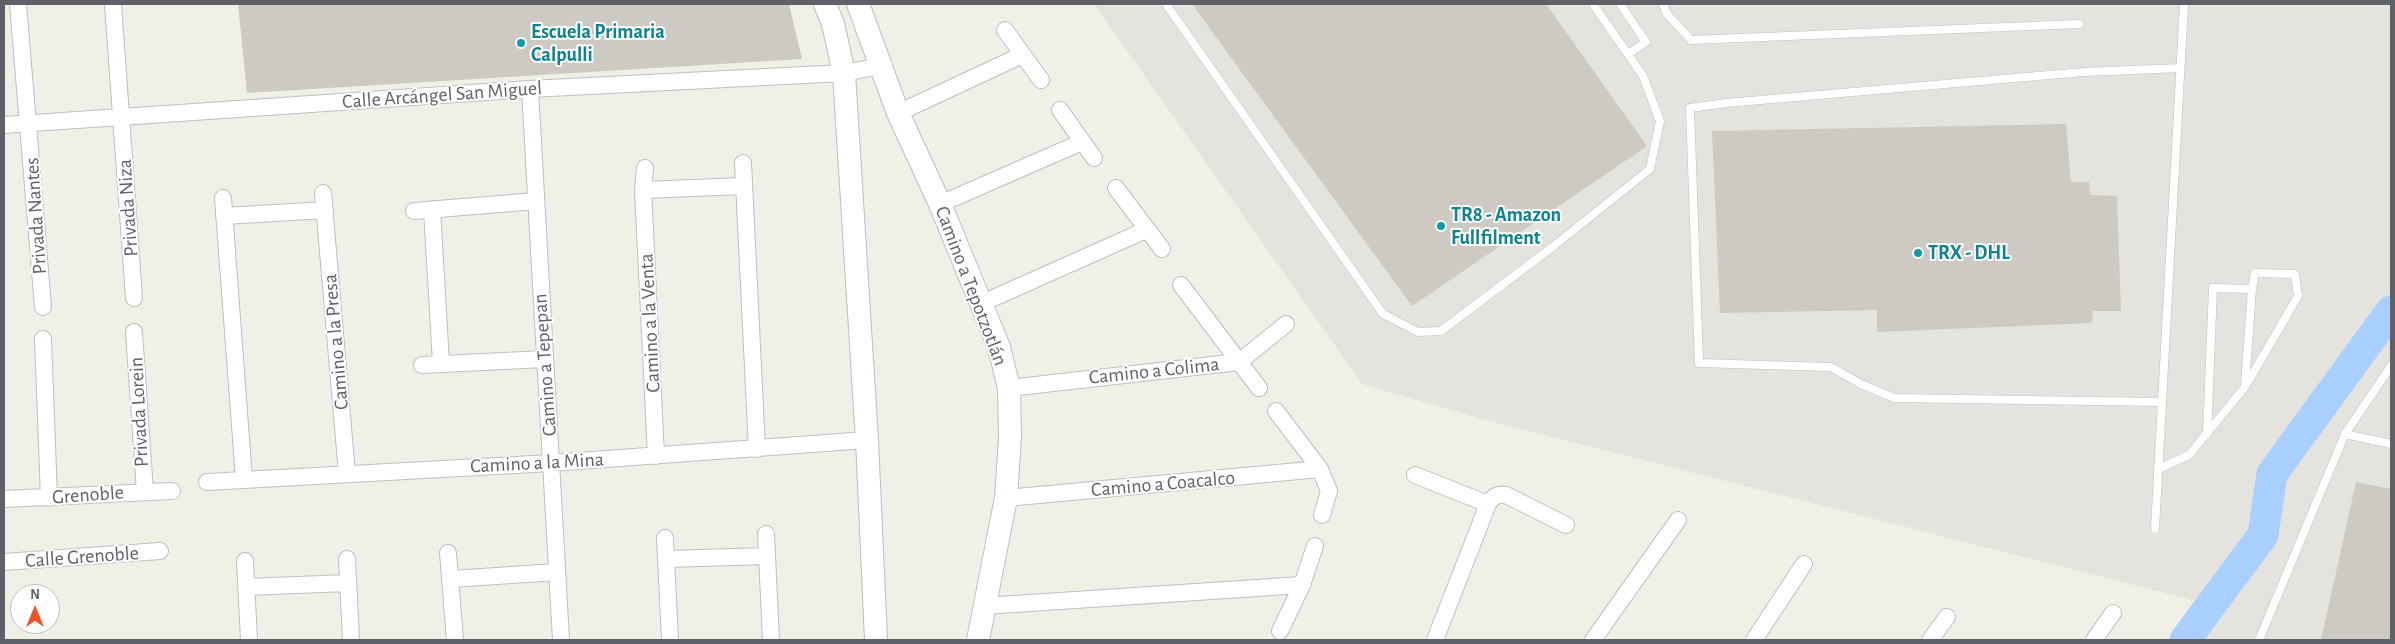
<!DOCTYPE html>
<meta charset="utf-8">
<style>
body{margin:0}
#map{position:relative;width:2395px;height:644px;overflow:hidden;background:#f1f0e6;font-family:"Alegreya Sans",sans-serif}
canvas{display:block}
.frame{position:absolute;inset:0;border:5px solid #5e6168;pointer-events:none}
.north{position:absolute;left:10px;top:584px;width:50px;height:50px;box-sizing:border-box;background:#fff;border:1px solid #bfc0c3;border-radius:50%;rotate:0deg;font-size:14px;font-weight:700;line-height:20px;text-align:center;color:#5e6168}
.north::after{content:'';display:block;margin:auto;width:18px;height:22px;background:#f65027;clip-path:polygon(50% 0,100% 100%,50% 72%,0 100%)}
</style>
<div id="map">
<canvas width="2395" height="644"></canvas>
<div class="frame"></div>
<div class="north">N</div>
</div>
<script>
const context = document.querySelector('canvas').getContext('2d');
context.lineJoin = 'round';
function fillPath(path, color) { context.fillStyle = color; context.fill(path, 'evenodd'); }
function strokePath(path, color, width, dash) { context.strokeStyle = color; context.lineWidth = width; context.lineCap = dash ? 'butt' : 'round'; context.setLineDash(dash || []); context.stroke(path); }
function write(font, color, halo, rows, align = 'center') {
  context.font = font + ' "Alegreya Sans",sans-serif'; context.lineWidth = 4; context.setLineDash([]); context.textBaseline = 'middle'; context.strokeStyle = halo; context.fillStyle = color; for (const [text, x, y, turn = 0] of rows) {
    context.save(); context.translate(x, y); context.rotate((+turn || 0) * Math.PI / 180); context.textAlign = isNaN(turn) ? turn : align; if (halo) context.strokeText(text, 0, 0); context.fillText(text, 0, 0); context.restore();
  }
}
fillPath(new Path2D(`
 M1094,4H2391V640H2196L2220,607L1482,419L1362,384Z`), '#e5e3de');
strokePath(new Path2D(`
 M2185,640L2263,535L2272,474L2391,311`), '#a8cfff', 31);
fillPath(new Path2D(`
 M238,4H789L802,59L247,93Z
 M1192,4H1546L1647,146L1412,306Z
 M2066,124L2071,182H2089L2090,195L2117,196L2121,311H2093L2092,323L1877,332V310L1720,313L1712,131Z
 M2356,482L2391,489V640H2321Z`), '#cccac3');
const lane = new Path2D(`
 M1166,4L1383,314L1418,332L1441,331L1555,245L1650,169L1660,121L1643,76L1593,4
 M1620,4L1646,42L1628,54
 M1663,4L1667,14L1691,40L2079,24
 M2245,385L2252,289
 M2161,402L1894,398L1861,384L1831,367L1699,363L1690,108L1726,103L2084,72L2180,68
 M2345,434L2391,444
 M2158,469L2189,455L2245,387L2298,296L2295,274L2255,273L2252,289L2213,288L2207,434
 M2155,529L2184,4
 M2259,640L2345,434L2391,366`);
const street = new Path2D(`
 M18,4L43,307
 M113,4L134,298
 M1005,30L1041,80
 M530,89L561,640
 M1060,110L1094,158
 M898,113L1022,55
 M4,125L530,89L844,73L880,66
 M743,163L757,449
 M645,168L643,190L656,456
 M1116,188L1162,249
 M643,190L744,186
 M323,193L347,474
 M223,198L244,479
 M940,204L1082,142
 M432,210L441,363
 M414,211L536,201
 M224,216L325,210
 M1181,285L1259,388
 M980,304L1146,230
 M134,332L145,492
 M43,339L49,498
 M422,365L544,359
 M1009,388L1239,362L1286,324
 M1276,411L1320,469L1329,491L1322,515
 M1415,475L1488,504
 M207,482L551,463L867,440
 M1006,498L1320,469
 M4,499L172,491
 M766,534L771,640
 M665,538L670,640
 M448,553L455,640
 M347,559L351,640
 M667,559L767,556
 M245,561L249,640
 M4,562L160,551
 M451,579L557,572
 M246,587L348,583
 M984,606L1302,585
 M1280,631L1302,585L1315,546
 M1435,640L1488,504C1493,496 1497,494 1506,495L1566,525
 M1593,640L1678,520
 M1754,640L1804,564
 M1930,640L1947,617
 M2094,640L2113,613`);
const secondary = new Path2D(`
 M825,4L833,24L844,73L867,440L876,640
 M858,4L898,113L940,204L999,347L1009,388L1010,437L1006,498L978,640`);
strokePath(lane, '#bebfc6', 9);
strokePath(street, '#bebfc6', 18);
strokePath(secondary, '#bbbec5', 24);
strokePath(lane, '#fff', 8);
strokePath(street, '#fff', 16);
strokePath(secondary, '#fff', 22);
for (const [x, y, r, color] of [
 [521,43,5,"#0f9aa8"],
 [1441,226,5,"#0f9aa8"],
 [1918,253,5,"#0f9aa8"]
]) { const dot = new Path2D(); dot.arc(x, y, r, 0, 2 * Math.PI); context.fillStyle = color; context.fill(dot); strokePath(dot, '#fff', 2); }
write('bold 20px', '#0d838f', '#fff', [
 ["Escuela Primaria",531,32],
 ["Calpulli",531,55],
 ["TR8 - Amazon",1451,215],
 ["Fullfilment",1451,238],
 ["TRX - DHL",1928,253]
], 'left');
write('20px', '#5e6168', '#fff', [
 ["Calle Arcángel San Miguel",442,95,-4],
 ["Privada Niza",128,208,-94],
 ["Privada Nantes",36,216,-94],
 ["Camino a Tepotzotlán",971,286,69],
 ["Camino a la Venta",650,323,-93],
 ["Camino a la Presa",336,342,-95],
 ["Camino a Tepepan",545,365,-94],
 ["Camino a Colima",1154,371,-6],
 ["Privada Lorein",139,412,-93],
 ["Camino a la Mina",537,463,-3],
 ["Camino a Coacalco",1163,484,-5],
 ["Grenoble",88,495,-4],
 ["Calle Grenoble",82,557,-4]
]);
</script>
